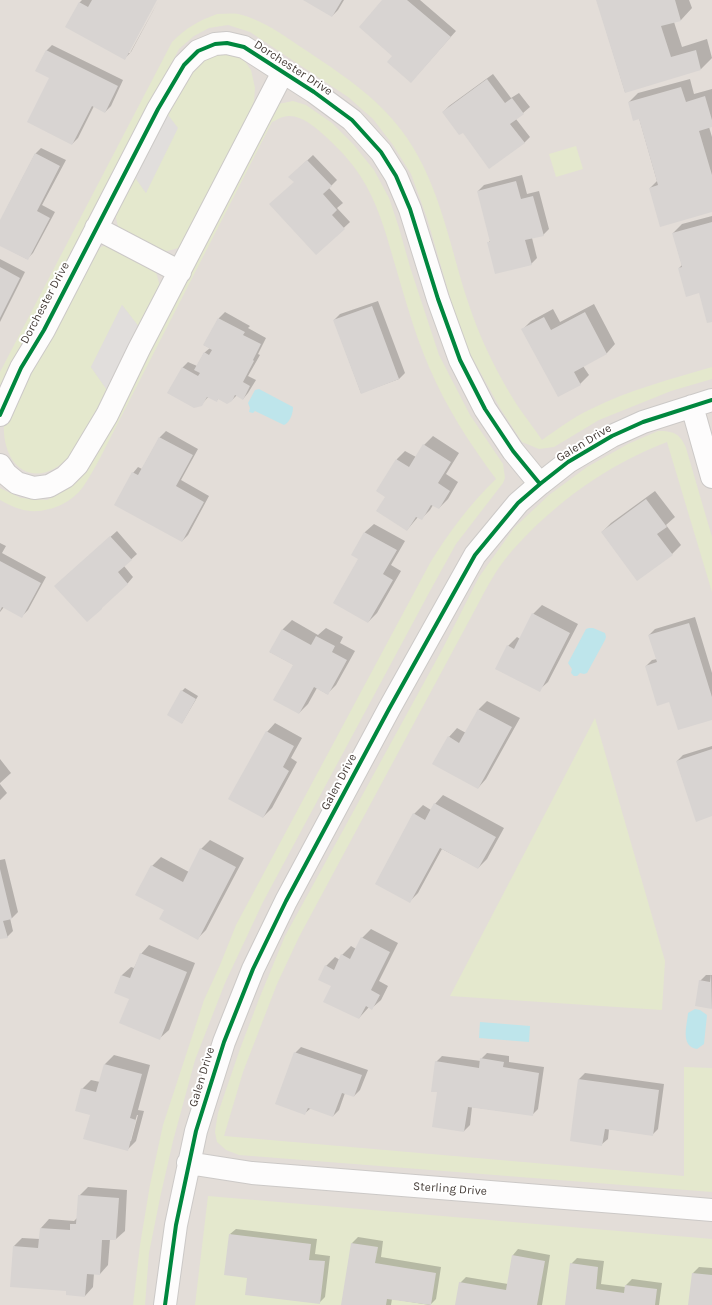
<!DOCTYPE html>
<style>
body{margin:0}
canvas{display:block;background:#f0edeb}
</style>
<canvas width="712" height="1305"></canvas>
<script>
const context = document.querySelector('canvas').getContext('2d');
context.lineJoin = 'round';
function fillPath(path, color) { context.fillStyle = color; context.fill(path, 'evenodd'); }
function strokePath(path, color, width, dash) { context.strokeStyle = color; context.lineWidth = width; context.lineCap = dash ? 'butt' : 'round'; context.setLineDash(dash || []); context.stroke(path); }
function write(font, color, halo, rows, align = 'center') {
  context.font = font + ' Karla,sans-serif'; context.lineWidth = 4; context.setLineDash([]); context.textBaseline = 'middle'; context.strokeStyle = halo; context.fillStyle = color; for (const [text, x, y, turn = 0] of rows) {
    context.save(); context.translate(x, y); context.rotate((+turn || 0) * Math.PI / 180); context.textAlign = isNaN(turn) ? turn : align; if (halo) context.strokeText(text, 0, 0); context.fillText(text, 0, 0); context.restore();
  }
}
fillPath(new Path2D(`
 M0,0H712V1305H0Z`), '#e3ddd8');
fillPath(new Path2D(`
 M217,14C224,14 232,13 238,14C265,20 288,39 310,53C347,78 381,100 407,138C441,188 450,248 469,305C480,339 498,375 517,405C525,417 534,428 542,440C558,429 573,417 591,409C629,390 671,379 712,367V379L671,391L599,420L554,447L539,449L522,442L500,408L468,350L456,318L427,218L411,174L393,145L373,119L348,97L250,32L228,25L209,28L194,36L179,49L0,394V372L172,42C186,28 198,21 217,14Z
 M232,53L244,60L251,70L255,88L254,101L249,117L182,247L160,253L119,231L114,210L132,173L146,193L165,111L184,73L205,55Z
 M293,101L306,105L332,123L353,144L374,170L389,198L399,228L411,270L439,355L470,415L503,464L505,478L503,483L456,544L430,591L263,902L225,983L195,1060L173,1141L160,1198L149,1253L145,1305H133L140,1245L150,1185L163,1125L204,1000L220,965L236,925L430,563C449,532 470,504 496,479C470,444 446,407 429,367C414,332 404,295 393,258C385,230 377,202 361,177C351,161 338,148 325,136C314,126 298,112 283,117C279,118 275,121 272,122L99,460C94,469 89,478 83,487C70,505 42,516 20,509C13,507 6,503 0,500V488L21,498L47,500L66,489L278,104Z
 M576,146L583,169L556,177L549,154Z
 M111,243L154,265L160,286L139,327L122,305L91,367L107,390L74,451C41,493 0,473 4,419L92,251Z
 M658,431C673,431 680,433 686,448L712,537V592L667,442C607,465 554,503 511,552C497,568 487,587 477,606L299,937L277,984L243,1072L224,1136L684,1176V1067L712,1068V1192L239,1155L226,1150L217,1142L215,1132L216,1125L218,1113L240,1049L259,999L285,936L443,648L479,577L514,528L549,495L587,467L628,444Z
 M595,718L665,961L662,1010L450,996Z
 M208,1196L712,1239V1305H195Z`), '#e4e8cd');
fillPath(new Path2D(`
 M165,111L178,128L146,193L132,173Z
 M122,305L139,327L107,390L91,367Z`), '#e1dedc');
fillPath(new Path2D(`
 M259,389L293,407C293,414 290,422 284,425L255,411L253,413L249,412L250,408L248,403L255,390Z
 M589,628H593L605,633L606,637L605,640L587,673L584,674L580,673L577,676H574L571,673L572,669L568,663L586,629Z
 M695,1009L700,1010L707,1015L704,1044L697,1049C680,1046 687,1026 688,1013Z
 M480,1022L530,1026L529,1042L479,1038Z`), '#bee5eb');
fillPath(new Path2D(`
 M82,0H156L127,53H130L159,0L131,52L125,58L79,3Z
 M305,0H344L338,10L332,16Z
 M383,0H420L456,31L417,75L394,56Z
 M597,0H689L692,8L681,20L674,22L682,47L707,39L712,58L701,69L625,92Z
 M52,45L123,80L111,106L105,112L94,106L78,138L72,144L50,77L46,51Z
 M493,74L511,98L519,93L530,107L516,119L530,137L524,143L463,132L443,112L449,106Z
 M690,79L694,94L712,89V126L709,127L712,137V210L650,188L657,181L639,118L629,102L638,93Z
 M41,148L66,160L42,205L55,212L33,253L27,259L0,245V222L35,154Z
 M313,155L337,180L329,188L343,203L337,208L350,222L316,254L295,182L296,171Z
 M522,175L527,194L539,191L549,229L543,235L532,238L537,258L531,264L488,243L491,240L478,191L484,185Z
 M712,216V321L700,292L679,268L682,265L673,233L682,224Z
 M0,259L25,272L0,322Z
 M378,301L405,373L399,379L361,393L334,320L340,314Z
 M594,304L615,344L607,353L583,366L589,375L580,384L523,329L531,321L553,309L560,322Z
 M225,312L250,326L248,328L266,338L258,354L260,355L248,376L256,380L248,393L243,399L237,395L231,401L219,398L216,401L209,396L201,405L182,368L188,362L197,366L204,353L210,348L204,345L219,318Z
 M166,431L198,449L181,480L209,496L188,535L182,541L133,473L138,467L142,469L160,437Z
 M433,436L459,453L446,474L458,482L448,499L439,508L433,505L430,510L421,519L418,517L407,530L386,496L397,459L405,451L416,457L424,445Z
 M655,491L675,517L666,525L681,545L672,554L602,532L611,523Z
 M374,524L405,541L391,565L401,571L377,613L368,622L359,558L353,554L365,532Z
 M117,531L137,554L124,566L133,577L128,583L107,602L62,580Z
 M0,543L6,546L2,553L46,577L28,610L22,616L4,607L0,612Z
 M542,605L578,624L548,682L539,690L508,646L517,637L520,639L533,614Z
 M695,617L712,673V719L670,701L646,666L652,660L657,659L649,635L655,629Z
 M292,620L318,635L326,628L343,637L340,643L355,651L336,685L327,694L317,688L308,704L299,713L294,665L270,652L283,629Z
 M185,688L198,696L182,723V691Z
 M487,701L520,718L486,779L478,788L449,737L457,728L466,733L479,709Z
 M275,723L302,738L291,758L297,762L272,808L263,817L267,732Z
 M712,746V815L677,761L683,755Z
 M0,759L11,773L0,783Z
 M0,784L7,793L0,800Z
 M443,795L504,828L487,859L478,868L442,849L418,893L409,902L414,814L423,805L431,810L435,804Z
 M210,840L244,858L206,930L197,939L165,909L152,866L161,857L189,872L201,849Z
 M5,859L18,912L12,918H10L13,931L7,937L0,938V860Z
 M371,929L398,943L379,981L388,986L381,1000L372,1008L369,1007L359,1018L332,986L326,966L335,957L340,960L342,955L351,946L356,949L362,938Z
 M149,945L195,963L169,1030L160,1038L130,998L115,992L122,975L131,967L134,968L141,954Z
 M712,973V1008L696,1005L700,981L706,975H712Z
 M301,1047L368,1070L360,1090L354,1096L345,1093L339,1110L333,1116L311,1108L304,1114L295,1053Z
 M487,1053L509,1056V1062L544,1067L538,1109L532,1115L472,1107L470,1125L464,1131L438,1091L436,1062L442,1056L481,1061V1059Z
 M114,1055L150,1065L138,1110L144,1111L136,1141L127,1150L91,1114L82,1089L91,1080L100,1082L105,1064ZM137,1115H138L131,1141H129Z
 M585,1073L664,1084L658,1129L652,1135L609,1129L608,1139L602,1144L571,1140L579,1079Z
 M88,1187L127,1190L125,1231L116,1239H110L108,1265L100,1274L94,1273L93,1287L85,1296L67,1290L14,1246L22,1238L40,1239L41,1228L49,1219L74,1221L77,1218L79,1196Z
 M236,1229L317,1239L315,1254L330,1256L325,1297L319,1303L230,1234Z
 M358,1237L383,1241L381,1257L441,1267L436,1299L430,1305L392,1299L391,1305H342L352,1243Z
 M518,1249L550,1255L542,1305H456L460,1283L466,1277L508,1284L513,1255Z
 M577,1258L604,1261L601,1284L625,1287L626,1285L632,1279L662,1283L659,1305H566L571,1264Z
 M699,1267L712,1268V1305H689L693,1273Z`), '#0003');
fillPath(new Path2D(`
 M92,0H157L125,60L65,27L79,2L88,7Z
 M303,0H342L332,17Z
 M382,0H407L451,37L411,83L387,62L392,56L359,27Z
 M596,0H675L681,21L661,26L671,57L696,50L701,70L625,93Z
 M46,50L118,86L105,113L92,106L72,145L27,122L49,78L35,71Z
 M487,79L505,103L512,98L524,114L510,124L525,143L489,169L463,133L459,135L442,112Z
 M681,87L686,102L705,96L712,120V127L699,131L712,175V212L660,227L649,188L658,185L639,119L633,121L628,102Z
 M35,153L60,166L37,211L50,218L28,260L0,246V220Z
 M307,160L332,186L323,194L337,210L332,215L345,229L316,255L269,204L294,182L288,177Z
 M516,181L521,199L533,196L544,236L525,240L532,265L495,274L487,242H490L477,191Z
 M712,222V322L707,323L699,293L686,297L678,268L682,267L672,233Z
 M0,267L20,278L0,318Z
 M372,306L399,379L361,394L333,320Z
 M585,312L607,354L574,372L581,385L558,397L521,329L544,317L551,330Z
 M218,318L245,332L243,335L261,344L253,360L254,361L243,382L250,386L243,400L235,395L232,401L227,404L218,399L217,402L207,397L202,406L194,408L167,393L182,367L198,376L200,373L194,370L204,352L209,355L212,350L203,345Z
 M159,437L193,455L176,486L204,502L182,542L114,505L132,472L138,475Z
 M423,444L451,462L438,483L450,491L439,509L431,505L422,520L416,517L407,531L376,511L385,497L376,491L396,459L409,467Z
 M646,499L667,527L657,534L673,555L637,581L601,532Z
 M364,532L397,550L383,574L393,580L368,623L333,603L358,559L351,555Z
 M110,536L132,560L118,572L128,584L102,608V609L87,622L54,586Z
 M0,561L41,583L22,618L2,607L0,611Z
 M532,613L570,633L540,692L495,669L507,645L514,649Z
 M689,623L712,697V720L678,730L669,702L657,706L645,666L657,662L648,635Z
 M282,629L311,645L316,636L335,646L332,652L347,660L328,695L314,687L299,714L273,700L293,665L269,652Z
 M181,690L196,699L182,724L167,715Z
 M478,709L512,727L478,789L432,764L448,736L459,743Z
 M266,731L294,746L283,767L289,771L263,818L228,799Z
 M712,749V816L696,822L676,761Z
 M434,803L496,837L478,869L440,848L410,903L375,884L413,813L425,820Z
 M200,848L236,867L198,940L159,919L164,910L135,895L151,865L183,882Z
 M0,869L12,919L3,921L8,938L0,939Z
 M361,937L390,952L371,990L380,995L372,1010L366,1006L359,1019L323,1002L331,986L318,980L325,965L334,970L341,954L350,959Z
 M140,953L187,972L160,1040L119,1023L129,999L114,993L121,975L130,978Z
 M711,972L712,1009L695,1006L699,980L710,982Z
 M294,1052L362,1075L354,1097L342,1093L333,1117L308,1108L305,1115L275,1104Z
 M480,1058L504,1062L503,1067L539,1073L533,1116L468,1107L464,1132L432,1127L437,1092H431L435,1061L479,1068Z
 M104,1064L142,1074L130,1118L136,1120L128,1151L83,1139L90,1115L75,1111L81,1088L96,1092Z
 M578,1079L659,1090L653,1136L605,1129L602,1146L570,1141Z
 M78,1195L119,1198L116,1240H102L100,1275L87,1274L85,1297L66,1295V1291L10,1287L13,1246L38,1248L40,1228L70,1230V1224H76Z
 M229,1234L311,1244L309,1260L325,1261L320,1304L245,1295L247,1278L224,1275Z
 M351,1243L378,1247L375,1263L436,1273L431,1305L387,1299L386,1305H341Z
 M512,1255L545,1261L537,1305H455L459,1282L506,1290Z
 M570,1263L598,1267L596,1289L624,1293L625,1285L657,1289L655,1305H565Z
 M692,1273L712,1275V1305H688Z`), '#d8d4d2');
const minor = new Path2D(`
 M96,228L180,272
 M692,406L712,477
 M0,415L21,368L44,330L158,109L184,65L198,51L215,44L227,43L244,47L314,92L352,120L381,152L396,176L410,209L438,299L460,360L485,409L513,451L540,484
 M0,465L6,474L17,483L34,488L49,486L65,477L77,465L107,415L139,349L283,72
 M188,1163L252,1173L640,1204L712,1210
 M165,1305L176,1225L196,1131L224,1042L253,969L286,901L389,709L475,555L518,503L540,484L568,462L612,436L643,422L712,400`);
strokePath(minor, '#ccc9c7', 24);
strokePath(minor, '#fdfcfc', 22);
strokePath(new Path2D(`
 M0,415L21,368L44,330L158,109L184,65L198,51L215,44L227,43L244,47L314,92L352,120L381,152L396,176L410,209L438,299L460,360L485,409L513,451L540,484
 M165,1305L176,1225L196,1131L224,1042L253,969L286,901L389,709L475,555L518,503L540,484L568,462L612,436L643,422L712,400`), '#00873e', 4);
write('12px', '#453c37', '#fff', [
 ["Dorchester Drive",293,68,33],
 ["Dorchester Drive",45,303,-62],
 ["Galen Drive",584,443,-31],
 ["Galen Drive",339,782,-62],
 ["Galen Drive",202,1077,-73],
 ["Sterling Drive",450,1189,4]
]);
</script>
